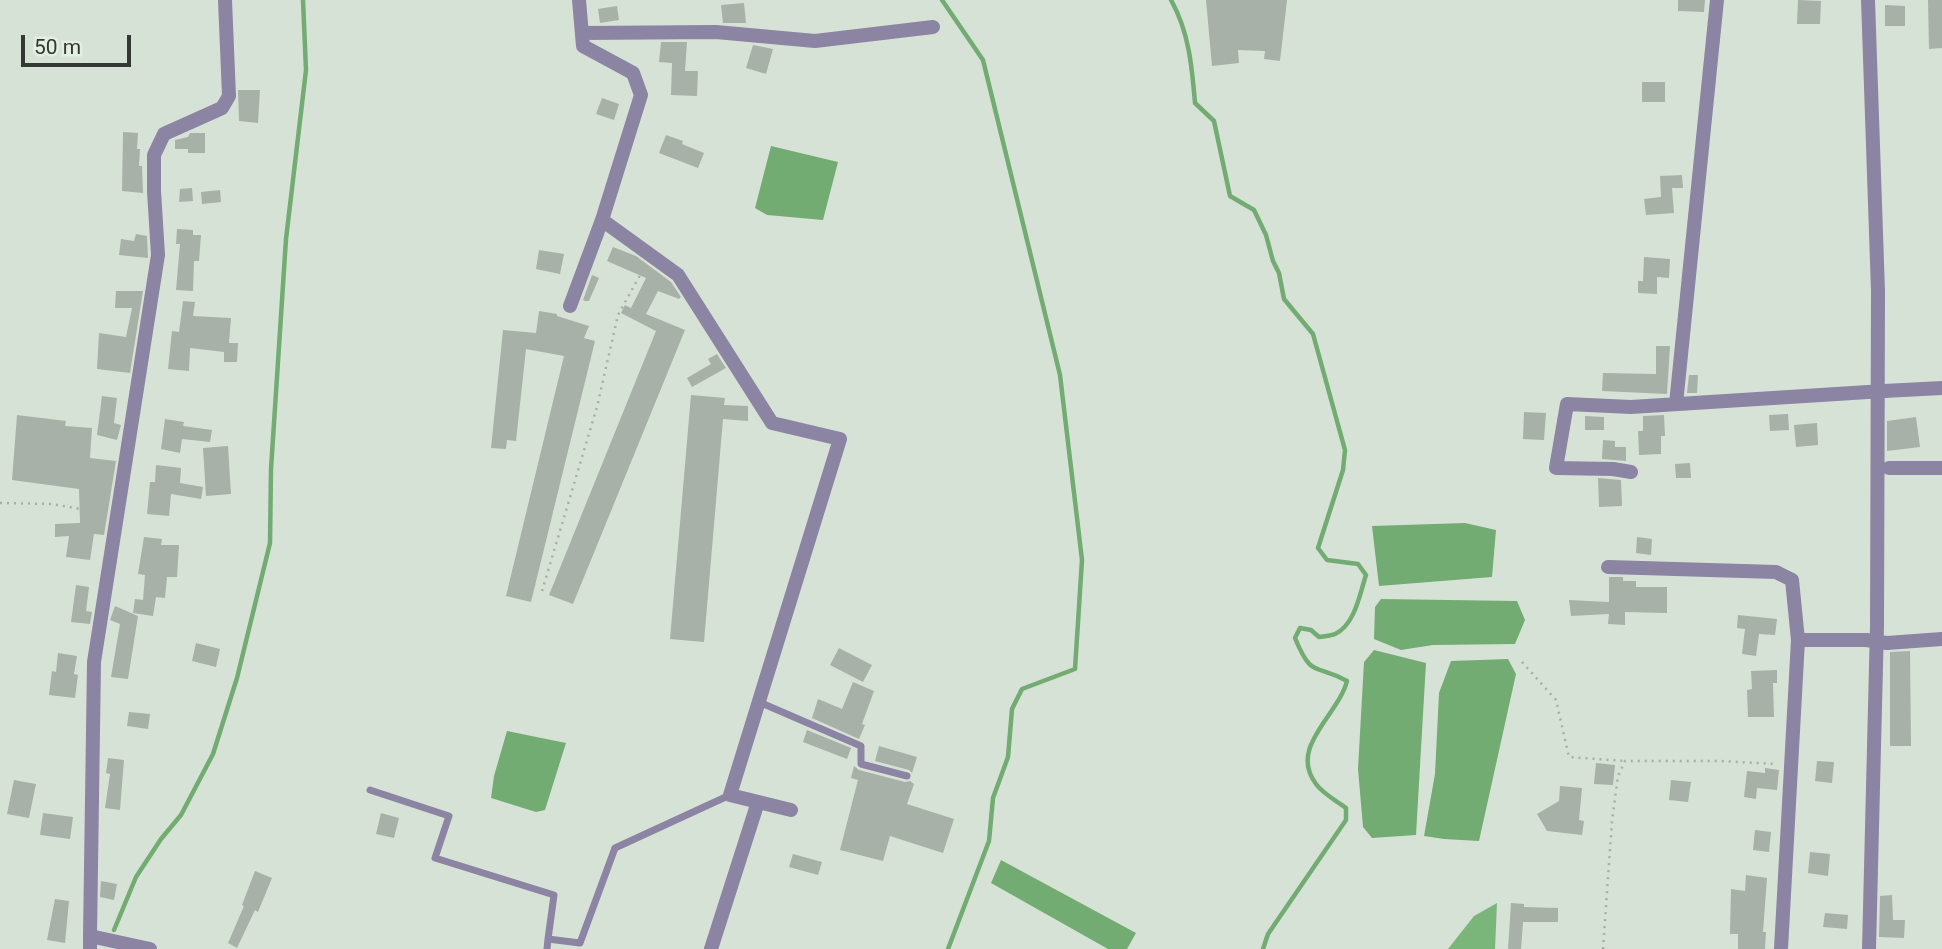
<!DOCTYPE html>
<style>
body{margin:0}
#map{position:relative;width:1942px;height:949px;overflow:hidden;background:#d7e2d7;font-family:Roboto,sans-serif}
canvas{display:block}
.scale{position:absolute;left:21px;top:35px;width:110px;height:32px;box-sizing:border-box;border:4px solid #343833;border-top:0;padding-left:9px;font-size:21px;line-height:24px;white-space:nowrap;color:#343833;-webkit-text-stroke:5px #e4efe4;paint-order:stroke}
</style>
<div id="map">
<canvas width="1942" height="949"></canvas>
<div class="scale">50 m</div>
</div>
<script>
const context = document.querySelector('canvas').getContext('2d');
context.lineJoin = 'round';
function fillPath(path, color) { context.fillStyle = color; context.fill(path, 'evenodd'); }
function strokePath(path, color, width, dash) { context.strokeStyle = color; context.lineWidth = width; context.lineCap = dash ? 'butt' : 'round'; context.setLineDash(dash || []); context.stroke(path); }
fillPath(new Path2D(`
 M1497,903L1495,949H1448L1474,916Z`), '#7ab57a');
fillPath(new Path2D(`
 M771,146L838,162L823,220L767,215L755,208Z
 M1465,523L1496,530L1492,577L1379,586L1372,526Z
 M1381,599L1517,601L1525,620L1515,644L1433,645L1401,650L1374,639L1375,607Z
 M1374,650L1426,663L1416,835L1372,838L1363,827L1358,769L1364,662Z
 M1508,659L1516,674L1479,841L1444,839L1424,836L1435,774L1439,693L1451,661Z
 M507,731L566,743L545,810L536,812L491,798L494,776Z
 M1001,860L1136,933L1127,949H1108L991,883Z`), '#72ac72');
strokePath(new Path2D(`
 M942,0L983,60L1060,375L1082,560L1075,669L1022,689L1012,709L1008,757L993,798L989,841L948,949
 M1171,0C1189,32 1192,67 1195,103L1214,121L1230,196L1254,210L1266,235L1273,261L1279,273L1284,299L1313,334L1345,450L1343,470L1318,548L1327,560L1358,564L1366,575C1360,593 1355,625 1335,634C1331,636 1324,636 1319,637L1311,630L1300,628L1295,638C1312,679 1314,663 1347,681C1338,716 1288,747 1316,784C1323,794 1337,801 1346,808V820L1268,934L1263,949
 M114,930L136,877L161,839L181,815L213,754L237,678L270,543L271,469L286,239L306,70L303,0`), '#72ac72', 4.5);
fillPath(new Path2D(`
 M1206,0H1287L1280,61L1264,59L1265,51L1238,50L1239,63L1212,66Z
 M1678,0H1705L1704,12L1678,11Z
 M1798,0L1821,1L1820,24H1797Z
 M1928,0H1942V48L1929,49Z
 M744,3L746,23H723L721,5Z
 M1885,5L1905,6V26H1885Z
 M617,6L619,20L600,23L598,9Z
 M661,42H687L685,71H698L697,96L671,95L672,63L659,62Z
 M753,45L773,49L766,74L746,68Z
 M1642,82H1665V102H1642Z
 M238,90H260L258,123L239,121Z
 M602,98L619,104L614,120L596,114Z
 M123,132L138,133L137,149H140L139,166H142L143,193L122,191Z
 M190,133H205V153H188V149H175V140L188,137Z
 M666,135L683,141L682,144L704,153L698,168L659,153Z
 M1682,175L1683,188H1672L1674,213L1646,215L1644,199L1661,197L1660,176Z
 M192,188L193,201L179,202L180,189Z
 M220,190L221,202L202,204L201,192Z
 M177,229L193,230V235H201L199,261H194L193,291L176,290L180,244H176Z
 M136,234L147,236L148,258L119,255L121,239L134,241Z
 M613,247L636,256L671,282L681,297L679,299L658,291L646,314L685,330L573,604L549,595L656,331L621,313L625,305L631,308L646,278L607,261Z
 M539,250L564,254L560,274L536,269Z
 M1644,257L1670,259L1669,278L1657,277V294L1638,293V281H1643Z
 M592,275L599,278L589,301H585L583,300Z
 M116,291H143L130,373L97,369L99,333L126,337L132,308H115Z
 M183,301L195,302L193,316L231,318L229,343H238L237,362H224V352L190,348L189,371L168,369L172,331L179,332Z
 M539,311L557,314V316L589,326L584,338L595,341L531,602L506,596L564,356L526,349L516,441L507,440L506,449L491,448L503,330L536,333Z
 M1656,346H1670L1667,394L1602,391L1603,373L1656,374Z
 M717,354L726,368L692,387L687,378L711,364L708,359Z
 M1689,375H1698L1697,393H1687Z
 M691,395L725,398L724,405L748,406V421L723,419L704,642L670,639Z
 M102,396L117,398L114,423L121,425L117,440L97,435Z
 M1524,412L1546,413L1544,440L1523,439Z
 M1788,414L1789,430L1770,431L1769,415Z
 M17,415L66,421L65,426L92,428L90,458L116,461L104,535L94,534L90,560L66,557L69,536L55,537V524L80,523L79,489L12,480Z
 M1664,415L1665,436H1661V454L1639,455L1638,431H1643V416Z
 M1585,416L1604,417V430H1585Z
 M1916,417L1920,447L1887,451V421Z
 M165,419L184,422L183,426L212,430L210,442L182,439L180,453L161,449Z
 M1817,423L1818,445L1796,447L1794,425Z
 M1603,440L1615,441V447H1626V461L1602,459Z
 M228,446L231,494L206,496L203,448Z
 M1690,463L1691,478H1676L1675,464Z
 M156,465L181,468L180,483L203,487L201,499L171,494L169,516L147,514L150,482H155Z
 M1598,478L1621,480L1622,506L1599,507Z
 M144,537L162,539L161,545H179L177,577H167L165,598L156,597L153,616L133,613L135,599L143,600L145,575L138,574Z
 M1637,537L1652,539L1651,555L1636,553Z
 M1609,577H1623V581H1636V587H1667V613L1625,612V625L1608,624L1609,614L1571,616L1569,600L1609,602Z
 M76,585L89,587L86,611L92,612L90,624L71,622Z
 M115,606L138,616L128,679L111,677L120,624L110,620Z
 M1738,615L1777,619L1775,635L1759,634L1756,656L1742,654L1745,629L1737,628Z
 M196,643L220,649L216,667L192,661Z
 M839,648L872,665L863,682L830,665Z
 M1910,651L1911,746H1890V652Z
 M58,653L77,656L74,674L78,675L75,698L49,695L52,671L56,672Z
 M1777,670V683H1773L1774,717H1748L1747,690L1752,689L1751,671Z
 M853,682L874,691L862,724L865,725L859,739L812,718L818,699L842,709Z
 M129,712L150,714L148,729L127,726Z
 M807,730L851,748L847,759L803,742Z
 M879,746L917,757L912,773L909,770L875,761Z
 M108,758L124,760L120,810L105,808L110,774L106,773Z
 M1817,761L1834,762L1832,783L1815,781Z
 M1596,763L1615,765L1613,785L1594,784Z
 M854,766L859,770L905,782L910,781L914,784L907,804L954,819L943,853L890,836L883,861L840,850L858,780L851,778Z
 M1765,768L1779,770L1777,790L1757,788L1756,799L1744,797L1747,771L1765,773Z
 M14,780L36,784L29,818L7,814Z
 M1671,780L1691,782L1688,802L1669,800Z
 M1560,786L1582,788L1579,820L1584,821L1582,835L1547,831L1537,814L1559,801Z
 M43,813L73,817L70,839L40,835Z
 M381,813L399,818L394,838L376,834Z
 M1755,830L1771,832L1769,852L1753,850Z
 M1810,852L1830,854L1828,876L1808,873Z
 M793,854L822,862L818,875L789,867Z
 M255,871L272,878L258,912L255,910L237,948L228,943L244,906L242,905Z
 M1746,875L1767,878L1763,932H1766L1765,949H1738V934H1730L1731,889L1745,891Z
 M101,881L117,884L114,900L100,897Z
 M1892,895L1893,920H1905L1904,938L1879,937L1880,896Z
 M55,899L69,901L65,943L47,940Z
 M1511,903L1524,904V907L1558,908V922H1523L1521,949H1508Z
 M1825,913L1848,915L1847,929L1823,927Z`), '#a7b1a7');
strokePath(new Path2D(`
 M0,503L52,504L103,513
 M542,591L597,407L618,315L644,268
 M1522,662L1556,700L1569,757L1625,761
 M1603,949L1612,821L1618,776L1625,761H1720L1777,764`), '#a6afa5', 2.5, [2, 5]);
strokePath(new Path2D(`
 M759,702L861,746V764L907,776
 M370,790L449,816L435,858L554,895L548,939
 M547,949L548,939L580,943L615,848L730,795`), '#8c84a3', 7);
strokePath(new Path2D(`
 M1868,0L1878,291L1877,626L1869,949
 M582,33L716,32L815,41L933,27
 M602,220L678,275L772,423L840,439L730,795L791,810
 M570,306L602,220L641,95L633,73L583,46L579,0
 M1884,391L1942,388
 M1676,404L1717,0
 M1889,468H1942
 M1631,472L1613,469L1556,468L1567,404L1631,407L1868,392
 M1608,567L1776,572L1792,580L1798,640
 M1887,643L1942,639
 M90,936L94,662L158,255L154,191V155L164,134L222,108L229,96L225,0
 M90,949V936L150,949
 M711,949L758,802
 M1781,949L1798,640H1866`), '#8c84a3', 14);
strokePath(new Path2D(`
 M1868,392L1884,391
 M1866,640L1887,643`), '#8c84a3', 14);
</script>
